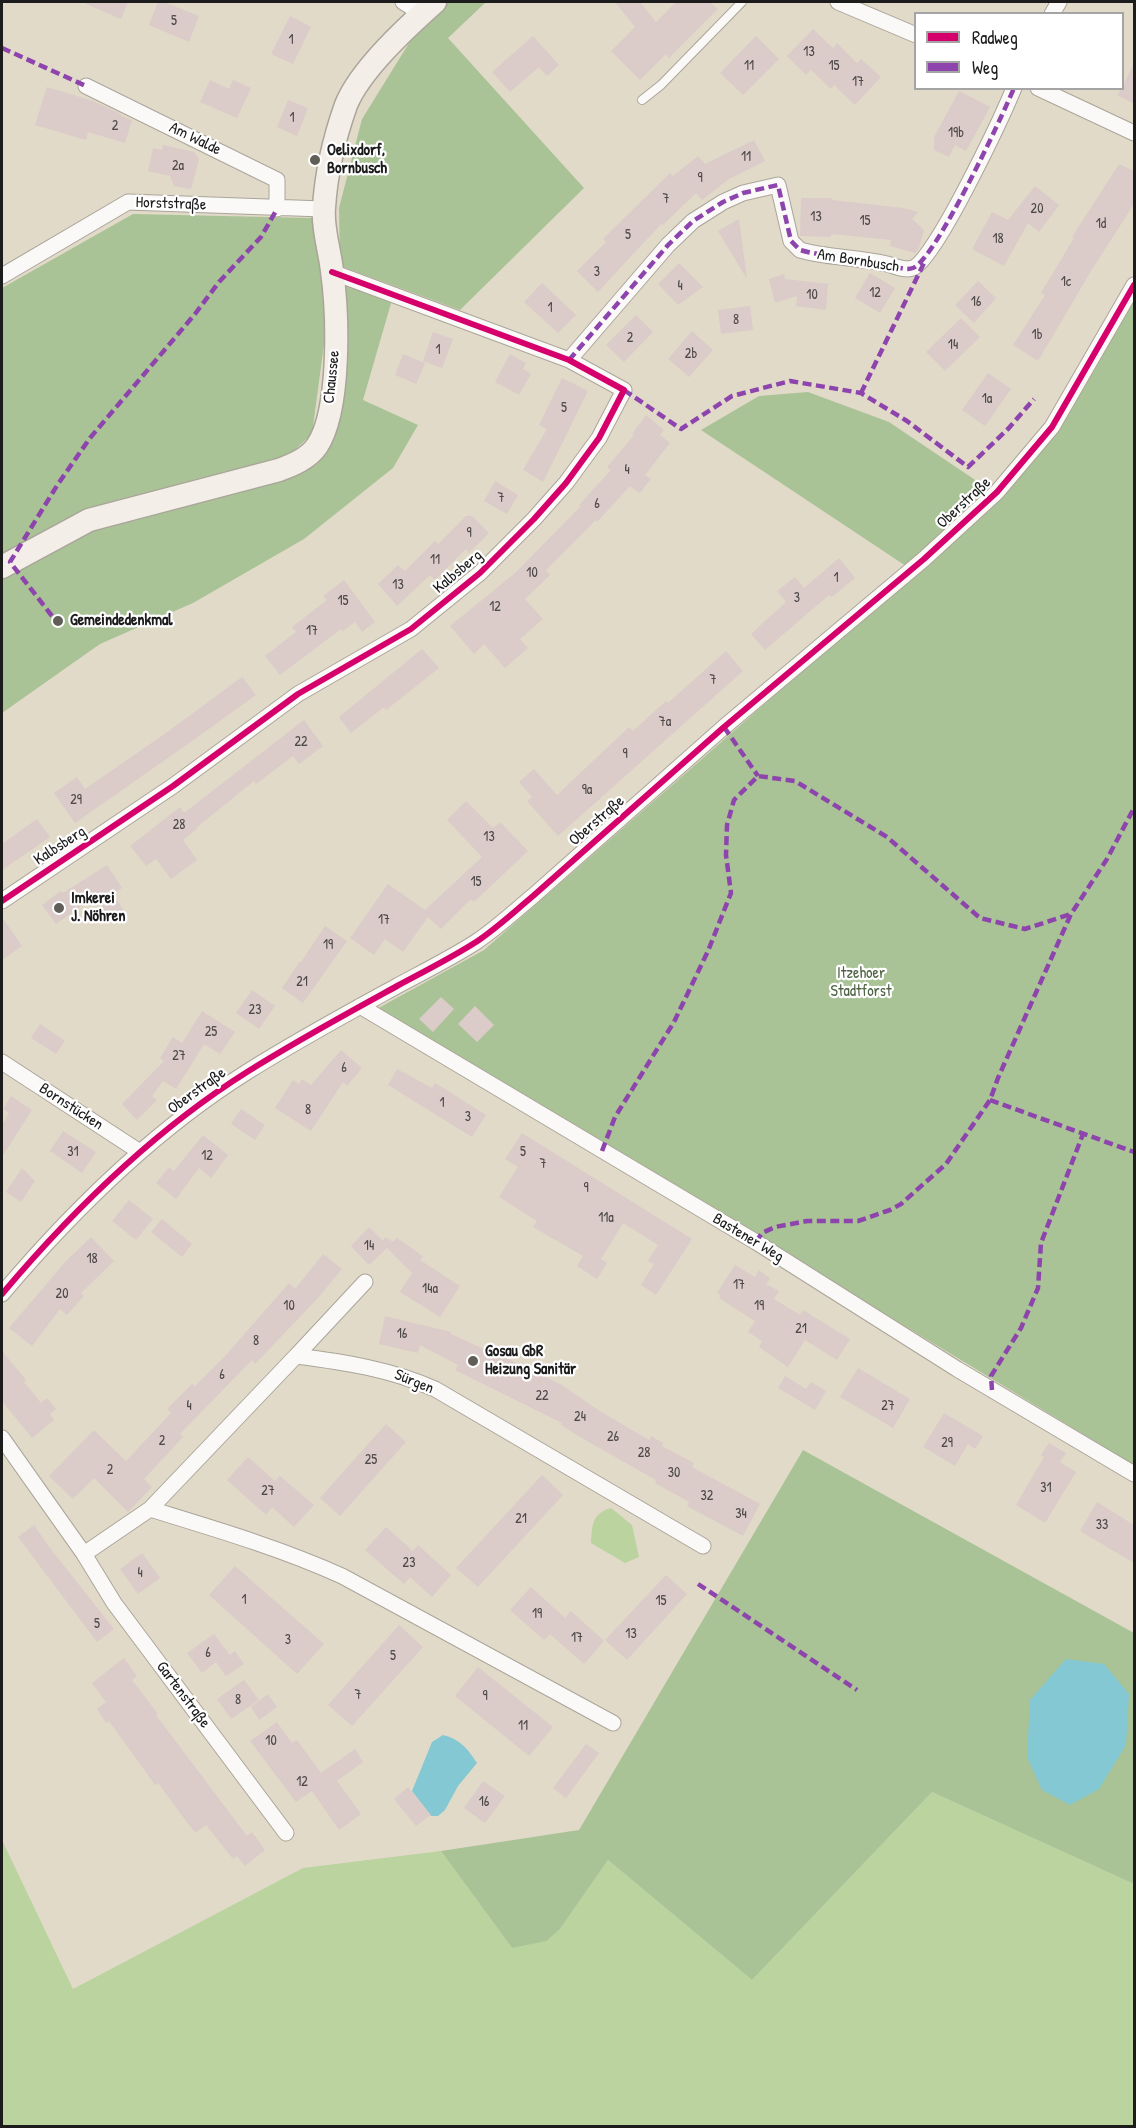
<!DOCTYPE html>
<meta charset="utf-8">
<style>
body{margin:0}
#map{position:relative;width:1136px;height:2128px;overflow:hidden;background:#e2dac8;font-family:"Patrick Hand",sans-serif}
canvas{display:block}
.frame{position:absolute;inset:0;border:3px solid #1c1c1c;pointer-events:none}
.legend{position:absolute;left:914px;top:12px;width:210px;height:78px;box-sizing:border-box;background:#fff;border:2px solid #a4a4a4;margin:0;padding:8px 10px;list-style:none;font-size:18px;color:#1c1c1c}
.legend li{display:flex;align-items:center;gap:12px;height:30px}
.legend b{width:30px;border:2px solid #a4a4a4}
</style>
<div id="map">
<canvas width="1136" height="2128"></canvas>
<div class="frame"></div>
<ul class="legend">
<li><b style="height:8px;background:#d6006c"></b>Radweg</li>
<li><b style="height:8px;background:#8e44ad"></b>Weg</li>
</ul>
</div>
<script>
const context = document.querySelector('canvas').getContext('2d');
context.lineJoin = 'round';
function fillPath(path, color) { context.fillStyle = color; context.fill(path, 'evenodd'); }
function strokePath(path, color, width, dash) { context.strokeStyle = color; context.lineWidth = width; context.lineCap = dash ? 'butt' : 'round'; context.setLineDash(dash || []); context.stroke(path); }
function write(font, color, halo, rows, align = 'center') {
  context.font = font + ' "Patrick Hand",sans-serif'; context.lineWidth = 4.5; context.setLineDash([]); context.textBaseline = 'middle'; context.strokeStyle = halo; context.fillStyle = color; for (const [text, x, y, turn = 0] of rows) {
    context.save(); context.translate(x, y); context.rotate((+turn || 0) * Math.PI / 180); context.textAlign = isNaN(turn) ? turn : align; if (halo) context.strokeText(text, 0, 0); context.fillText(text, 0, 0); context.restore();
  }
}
fillPath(new Path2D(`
 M611,1508L632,1525L639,1557L625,1563L591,1543C592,1526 592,1513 611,1508Z
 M932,1792L1134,1884V2126H2V1840L73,1989L303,1868L441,1851L512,1948L560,1929L608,1860L752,1980Z`), '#bad39f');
fillPath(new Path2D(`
 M447,2H486L448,38L584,188L460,310L340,266L339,208L362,119L419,27Z
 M133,214L313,218L327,322L312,434L288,456L2,556V288Z
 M339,281L392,300L363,400L418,425L393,468L304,539L193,603L100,644L2,713V573L71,534L315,459Z
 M1134,299V1465L847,1291L373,1011L484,950L915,572L701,430L759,396L808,392L889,422L999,496Z
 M803,1450L1134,1633V1884L932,1792L752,1980L608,1860L560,1929L546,1941L512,1948L441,1851L579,1830Z`), '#a9c396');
fillPath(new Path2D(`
 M1066,1659L1104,1664L1129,1694L1126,1745L1099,1789L1070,1805L1042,1790L1027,1757L1030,1700Z
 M443,1735C460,1739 467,1748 477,1763L458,1786L445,1810L438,1816H431L412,1791L432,1742Z`), '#83c8d2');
fillPath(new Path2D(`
 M82,2H128L121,19Z
 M158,2H164L199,16L189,42L149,25Z
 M615,2H640L656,22L676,2H710L718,9L669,58L666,54L640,80L611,51L635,27Z
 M290,16L311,27L293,64L271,54Z
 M813,29L833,48L837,43L857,63L861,59L881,77L855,105L834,85L831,89L811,70L806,75L787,56Z
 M533,36L559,65L547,76L539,67L510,92L492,72Z
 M756,36L779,59L743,95L720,73Z
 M1134,63V104L1117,95L1122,88Z
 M210,80L229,89L233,80L251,88L237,118L200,102Z
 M47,87L93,101L121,114V116L132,120L125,143L88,132L86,140L35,125Z
 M959,91L990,107L966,151L955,145L949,157L934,150V137Z
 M288,100L308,108L297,136L277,127Z
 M754,140L765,161L729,179L702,200L696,193L663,225L661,224L598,292L577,271L606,242L603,239L670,173L673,176L698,156L705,164Z
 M163,145L194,152L199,159L191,189L174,186L170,176L148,171L153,148L162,150Z
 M1119,164L1134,171V204L1091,271L1038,361L1013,345L1045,295L1041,293L1074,238L1072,237Z
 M1035,186L1059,205L1039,232L1028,223L1004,266L972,249L992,212L1008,220Z
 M801,198H832V200L903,208L918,212L912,219L924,230L919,248L915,253L890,246L891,240L831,234V237L800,236Z
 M739,219L747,279L718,231Z
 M679,263L703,287L678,305L658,284Z
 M870,273L895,288L880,313L855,298Z
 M784,274L785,279L830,284L828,285L826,310L796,306L797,296L775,303L769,279Z
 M978,281L996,298L974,323L955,305Z
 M542,283L576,315L558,333L524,302Z
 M750,306L753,330L721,334L718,310Z
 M636,315L653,332L624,362L606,345Z
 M961,318L980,337L945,371L926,352Z
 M692,331L713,350L689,377L668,359Z
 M433,332L453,339L442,368L423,361Z
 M403,354L425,363L416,384L395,375Z
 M510,354L526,363L523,369L531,374L519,395L495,382Z
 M988,373L1011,389L985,426L962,410Z
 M562,378L588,391L543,482L523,470L547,429L539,425Z
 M646,415L664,430L660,435L670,443L645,475L651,479L640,493L630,486L597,522L596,520L546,570L550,575L525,599L543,619L520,639L528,648L505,668L484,644L474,654L450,626L515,573L581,506L579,505L611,470L607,467L634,435L632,434Z
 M495,481L518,495L507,514L484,501Z
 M466,516H472L489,533L469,553L466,549L435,580L430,575L397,606L378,584L398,565L405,571L435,541L438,544Z
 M839,558L855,578L832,597L829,595L765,650L751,634L786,602L777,591L795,577L804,588Z
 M344,580L375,622L362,632L355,622L343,631L341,629L280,675L265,656L296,632L292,627L327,600L323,596Z
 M422,649L439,668L386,710L384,707L351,733L339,717Z
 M726,651L743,671L558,836L527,801L532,797L519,782L534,769L557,795L629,727L633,731L666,701L668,703Z
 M242,677L256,695L192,741L75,823L54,793L77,777L85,789L166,733Z
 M304,720L323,746L299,764L293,756L256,784L254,781L196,828L197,829L183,840L197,860L171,879L156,859L146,866L130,846L180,807L184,813Z
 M466,801L493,828L500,822L528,851L474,902L471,899L441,929L428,917L403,952L385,939L374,955L350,938L388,884L425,910L482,857L447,820Z
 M37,819L50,837L2,870V844Z
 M107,865L122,888L113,894L125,912L110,922L94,897L56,924L42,905L61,891L63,893Z
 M2,917L22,946L2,960Z
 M325,926L347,941L303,1003L282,988L300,961L301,962Z
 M252,990L275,1006L259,1029L236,1013Z
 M441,997L454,1009L433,1032L419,1019Z
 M475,1006L494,1025L477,1042L458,1024Z
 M202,1011L235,1032L220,1054L204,1044L176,1089L163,1081L152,1096L157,1100L137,1120L122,1104L164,1061L160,1058L173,1037L182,1043Z
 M40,1024L65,1041L56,1054L31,1038Z
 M341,1050L362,1068L347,1086L343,1082L311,1131L275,1108L293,1080L299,1084L302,1079L311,1085Z
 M397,1069L432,1088L435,1083L486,1115L472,1137L388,1085Z
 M11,1096L32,1110L2,1157V1125L9,1113L3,1109Z
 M241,1109L265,1125L255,1140L231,1124Z
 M63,1131L96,1152L82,1173L50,1151Z
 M522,1133L692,1239L656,1295L641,1285L654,1264L648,1261L658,1245L623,1223L601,1259L607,1263L597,1279L577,1266L583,1256L533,1227L537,1221L499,1197L518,1167L505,1159Z
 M203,1135L228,1155L211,1178L199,1168L176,1199L156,1183L169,1167L174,1171Z
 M22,1168L35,1181L21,1202L6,1192Z
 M129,1200L153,1219L136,1240L112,1221Z
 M162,1219L192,1244L182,1257L151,1232Z
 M369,1227L383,1241L385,1237L393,1242L397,1238L417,1252L423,1257L420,1260L460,1286L440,1317L400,1292L412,1273L387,1248L369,1265L351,1246Z
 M91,1237L114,1261L81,1293L84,1296L67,1315L60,1309L32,1346L9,1328L66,1261Z
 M323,1254L342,1269L318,1298L255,1364L252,1360L180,1434L183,1437L144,1479L152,1487L128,1512L94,1478L73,1499L49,1476L94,1430L126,1461L171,1413L167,1409L192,1384L195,1386L226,1355L289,1283L295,1289Z
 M735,1265L755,1277L759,1270L770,1278L766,1284L779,1291L774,1299L800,1315L803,1310L850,1339L837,1360L805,1340L788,1367L759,1347L762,1341L748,1332L755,1321L719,1298L721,1295L717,1293Z
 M385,1316L451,1332V1334L499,1356L500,1355L562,1385L598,1410L649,1440L651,1436L663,1443L662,1446L694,1463L692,1467L760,1504L743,1536L687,1506L689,1502L655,1483L656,1480L580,1437L561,1425L562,1423L455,1370L458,1365L420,1345L418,1353L379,1344Z
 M2,1351L26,1380L24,1382L41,1403L47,1398L56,1409L50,1414L54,1420L32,1438L2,1401Z
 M858,1368L910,1399L893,1428L840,1397Z
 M785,1376L806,1389L811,1382L826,1391L815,1410L778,1388Z
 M944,1413L983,1436L975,1449L968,1444L955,1466L923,1447Z
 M386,1424L406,1442L340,1516L320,1498Z
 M1049,1443L1066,1453L1060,1462L1076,1472L1045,1523L1016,1505L1044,1457L1041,1455Z
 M248,1457L275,1481L280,1476L314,1505L294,1527L272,1507L266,1515L227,1480Z
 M542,1475L563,1495L478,1587L456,1568Z
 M1097,1502L1134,1525V1563L1080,1531Z
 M34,1525L50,1548L114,1629L97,1642L18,1537Z
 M386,1527L413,1551L418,1545L451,1575L432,1597L410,1577L404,1584L365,1550Z
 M142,1553L160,1578L138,1594L120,1569Z
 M235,1566L324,1644L297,1674L209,1595Z
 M666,1575L687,1594L627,1660L605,1640Z
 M531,1587L565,1618L571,1611L604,1641L584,1664L550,1634L544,1640L510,1610Z
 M399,1625L423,1647L352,1726L328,1705Z
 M214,1634L230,1655L235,1651L244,1664L226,1676L216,1662L202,1673L187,1653Z
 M124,1658L137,1676L132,1680L158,1714L156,1715L247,1836L252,1832L265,1850L245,1866L237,1856L233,1859L206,1825L195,1833L158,1783L155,1785L109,1721L106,1723L97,1709L106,1702L92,1683Z
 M478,1667L553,1727L529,1756L455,1696Z
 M244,1680L259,1700L231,1719L217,1699Z
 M268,1694L277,1707L259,1720L251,1707Z
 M277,1722L292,1743L297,1740L321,1773L355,1749L363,1762L337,1781L361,1814L339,1830L312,1791L296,1802L250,1741Z
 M586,1744L599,1753L566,1798L553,1788Z
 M483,1781L505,1796L485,1823L464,1808Z
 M408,1787L431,1815L416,1826L394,1799Z`), '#dbcbc9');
const lane = new Path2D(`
 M642,100L661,85L742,2`);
const street = new Path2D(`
 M403,2L422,14
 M838,2L916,35
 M1052,14L1059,2
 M86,86L277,180V209
 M1038,88L1134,133
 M2,276L128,202L323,209
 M569,360L668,245L693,221L723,202L743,193L778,185L791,241L800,250C828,258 858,257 887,264C895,266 905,271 913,268C935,260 1002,117 1014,88
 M2,901L173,786L298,694L411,629L480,573L534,519L566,483L599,438L624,390L569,360L332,272
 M360,1006L756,1242L957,1369L1134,1474
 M2,1062L140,1152
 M2,1294C73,1210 153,1131 247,1072C296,1041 346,1014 397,986C423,972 451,958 476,942C497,928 515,911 533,896L724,727L924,559L997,492L1052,427L1134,285
 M296,1356L365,1282
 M2,1438L84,1554L150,1509C215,1529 280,1548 342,1576L613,1723
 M150,1509L296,1356C344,1362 390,1369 435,1389L703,1546
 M84,1554L114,1603L286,1833`);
const secondary = new Path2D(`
 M2,567L89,520L279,470C292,465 308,459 317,446C341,410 338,314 332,271C330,251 322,228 324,208C326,174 335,136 346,105C360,70 407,27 435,2`);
strokePath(lane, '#aaa59a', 10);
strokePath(street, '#aaa59a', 17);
strokePath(secondary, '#aaa59a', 25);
strokePath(lane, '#fbf9f7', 8);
strokePath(street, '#fbf9f7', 15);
strokePath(secondary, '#f3efe8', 22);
strokePath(new Path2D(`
 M2,48L86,86
 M569,360L668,245L693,221L723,202L743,193L778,185L791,241L800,250C828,258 858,257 887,264C895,266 905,271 913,268C935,260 1002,117 1014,88
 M624,390L681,429L732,396L790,381L861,393L907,421L968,467L1008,429L1034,399
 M861,393L924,263
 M52,616L10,562L58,484L90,438L195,314L219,282L261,237L277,209
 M724,727L758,776
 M990,1100L1134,1152
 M602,1151L615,1117L674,1022L708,951L731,893L726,855L727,825L734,800L758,776L795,781L887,837L980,918L1025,929L1071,914
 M756,1242L762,1233L775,1227L807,1221H858L890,1210L901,1204L946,1164L990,1100L998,1078L1071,914L1107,859L1134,808
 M992,1390L991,1376L1021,1328L1038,1288L1041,1243L1083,1134
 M698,1584L857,1690`), '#8e44ad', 4.5, [9, 4.5]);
strokePath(new Path2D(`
 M2,901L173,786L298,694L411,629L480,573L534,519L566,483L599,438L624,390L569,360L332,272
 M2,1294C73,1210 153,1131 247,1072C296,1041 346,1014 397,986C423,972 451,958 476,942C497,928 515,911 533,896L724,727L924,559L997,492L1052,427L1134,285`), '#d6006c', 6);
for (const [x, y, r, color] of [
 [315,160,6,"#615e58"],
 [58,621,6,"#615e58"],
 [59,908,6,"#615e58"],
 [473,1361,6,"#615e58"]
]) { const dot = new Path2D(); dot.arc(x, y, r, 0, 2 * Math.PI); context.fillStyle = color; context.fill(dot); strokePath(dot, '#fff', 2); }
write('14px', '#4c4847', null, [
 ["5",174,21],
 ["1",291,40],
 ["13",809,52],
 ["11",749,66],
 ["15",834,66],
 ["17",858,82],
 ["1",292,118],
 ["2",115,126],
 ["19b",956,133],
 ["11",746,157],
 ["2a",178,166],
 ["9",700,178],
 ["7",666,199],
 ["20",1037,209],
 ["13",816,217],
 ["15",865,221],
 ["1d",1101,224],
 ["5",628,235],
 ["18",998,239],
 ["3",597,272],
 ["1c",1066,282],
 ["4",680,286],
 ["12",875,293],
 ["10",812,295],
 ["16",976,302],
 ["1",550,308],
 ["8",736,320],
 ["1b",1037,335],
 ["2",630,338],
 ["14",953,345],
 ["1",438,350],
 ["2b",691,354],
 ["1a",987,399],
 ["5",564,408],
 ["4",627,470],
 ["7",501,498],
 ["6",597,504],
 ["9",469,533],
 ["11",435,560],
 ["10",532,573],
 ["1",836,578],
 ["13",398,585],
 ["3",797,598],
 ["15",343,601],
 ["12",495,607],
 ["17",312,631],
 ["7",713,680],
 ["7a",665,722],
 ["22",301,742],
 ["9",625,754],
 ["9a",587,790],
 ["29",76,800],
 ["28",179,825],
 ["13",489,837],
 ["15",476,882],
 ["17",384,920],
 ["19",328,945],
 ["21",302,982],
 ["23",255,1010],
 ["25",211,1032],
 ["27",179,1056],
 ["6",344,1068],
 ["1",442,1103],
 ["8",308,1110],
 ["3",468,1117],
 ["31",73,1152],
 ["5",523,1152],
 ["12",207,1156],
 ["7",543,1164],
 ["9",586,1188],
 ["11a",606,1218],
 ["14",369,1246],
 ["18",92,1259],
 ["17",739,1285],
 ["14a",430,1289],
 ["20",62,1294],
 ["10",289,1306],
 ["19",759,1306],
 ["21",801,1329],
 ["16",402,1334],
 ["8",256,1341],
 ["6",222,1375],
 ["22",542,1396],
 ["4",189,1406],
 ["27",888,1406],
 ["24",580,1417],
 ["26",613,1437],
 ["2",162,1441],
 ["29",947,1443],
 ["28",644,1453],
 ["25",371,1460],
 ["2",110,1470],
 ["30",674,1473],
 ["31",1046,1488],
 ["27",268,1491],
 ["32",707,1496],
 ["34",741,1514],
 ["21",521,1519],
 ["33",1102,1525],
 ["23",409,1563],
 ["4",140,1573],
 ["1",244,1600],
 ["15",661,1601],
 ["19",537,1614],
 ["5",97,1624],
 ["13",631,1634],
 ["17",577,1638],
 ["3",288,1640],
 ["6",208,1653],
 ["5",393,1656],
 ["7",358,1695],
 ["9",485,1696],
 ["8",238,1700],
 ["11",523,1726],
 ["10",271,1741],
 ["12",302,1782],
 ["16",484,1802]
]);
write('16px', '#1c1c1c', '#fff', [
 ["Am Walde",195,139,26],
 ["Horststraße",171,204,2],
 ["Am Bornbusch",858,261,9],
 ["Chaussee",332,377,-84],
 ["Oberstraße",964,503,-43],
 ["Kalbsberg",458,572,-40],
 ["Oberstraße",597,821,-41],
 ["Kalbsberg",60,846,-33],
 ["Oberstraße",197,1091,-36],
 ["Bornstücken",71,1107,33],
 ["Bastener Weg",748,1238,31],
 ["Sürgen",414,1382,22],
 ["Gartenstraße",183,1695,53]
]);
write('bold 16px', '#1c1c1c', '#fff', [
 ["Oelixdorf,",327,151],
 ["Bornbusch",327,169],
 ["Gemeindedenkmal",70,621],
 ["Imkerei",71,899],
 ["J. Nöhren",71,917],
 ["Gosau GbR",485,1352],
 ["Heizung Sanitär",485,1370]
], 'left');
write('16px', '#4e6343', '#fff', [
 ["Itzehoer",861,974],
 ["Stadtforst",861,992]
]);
</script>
